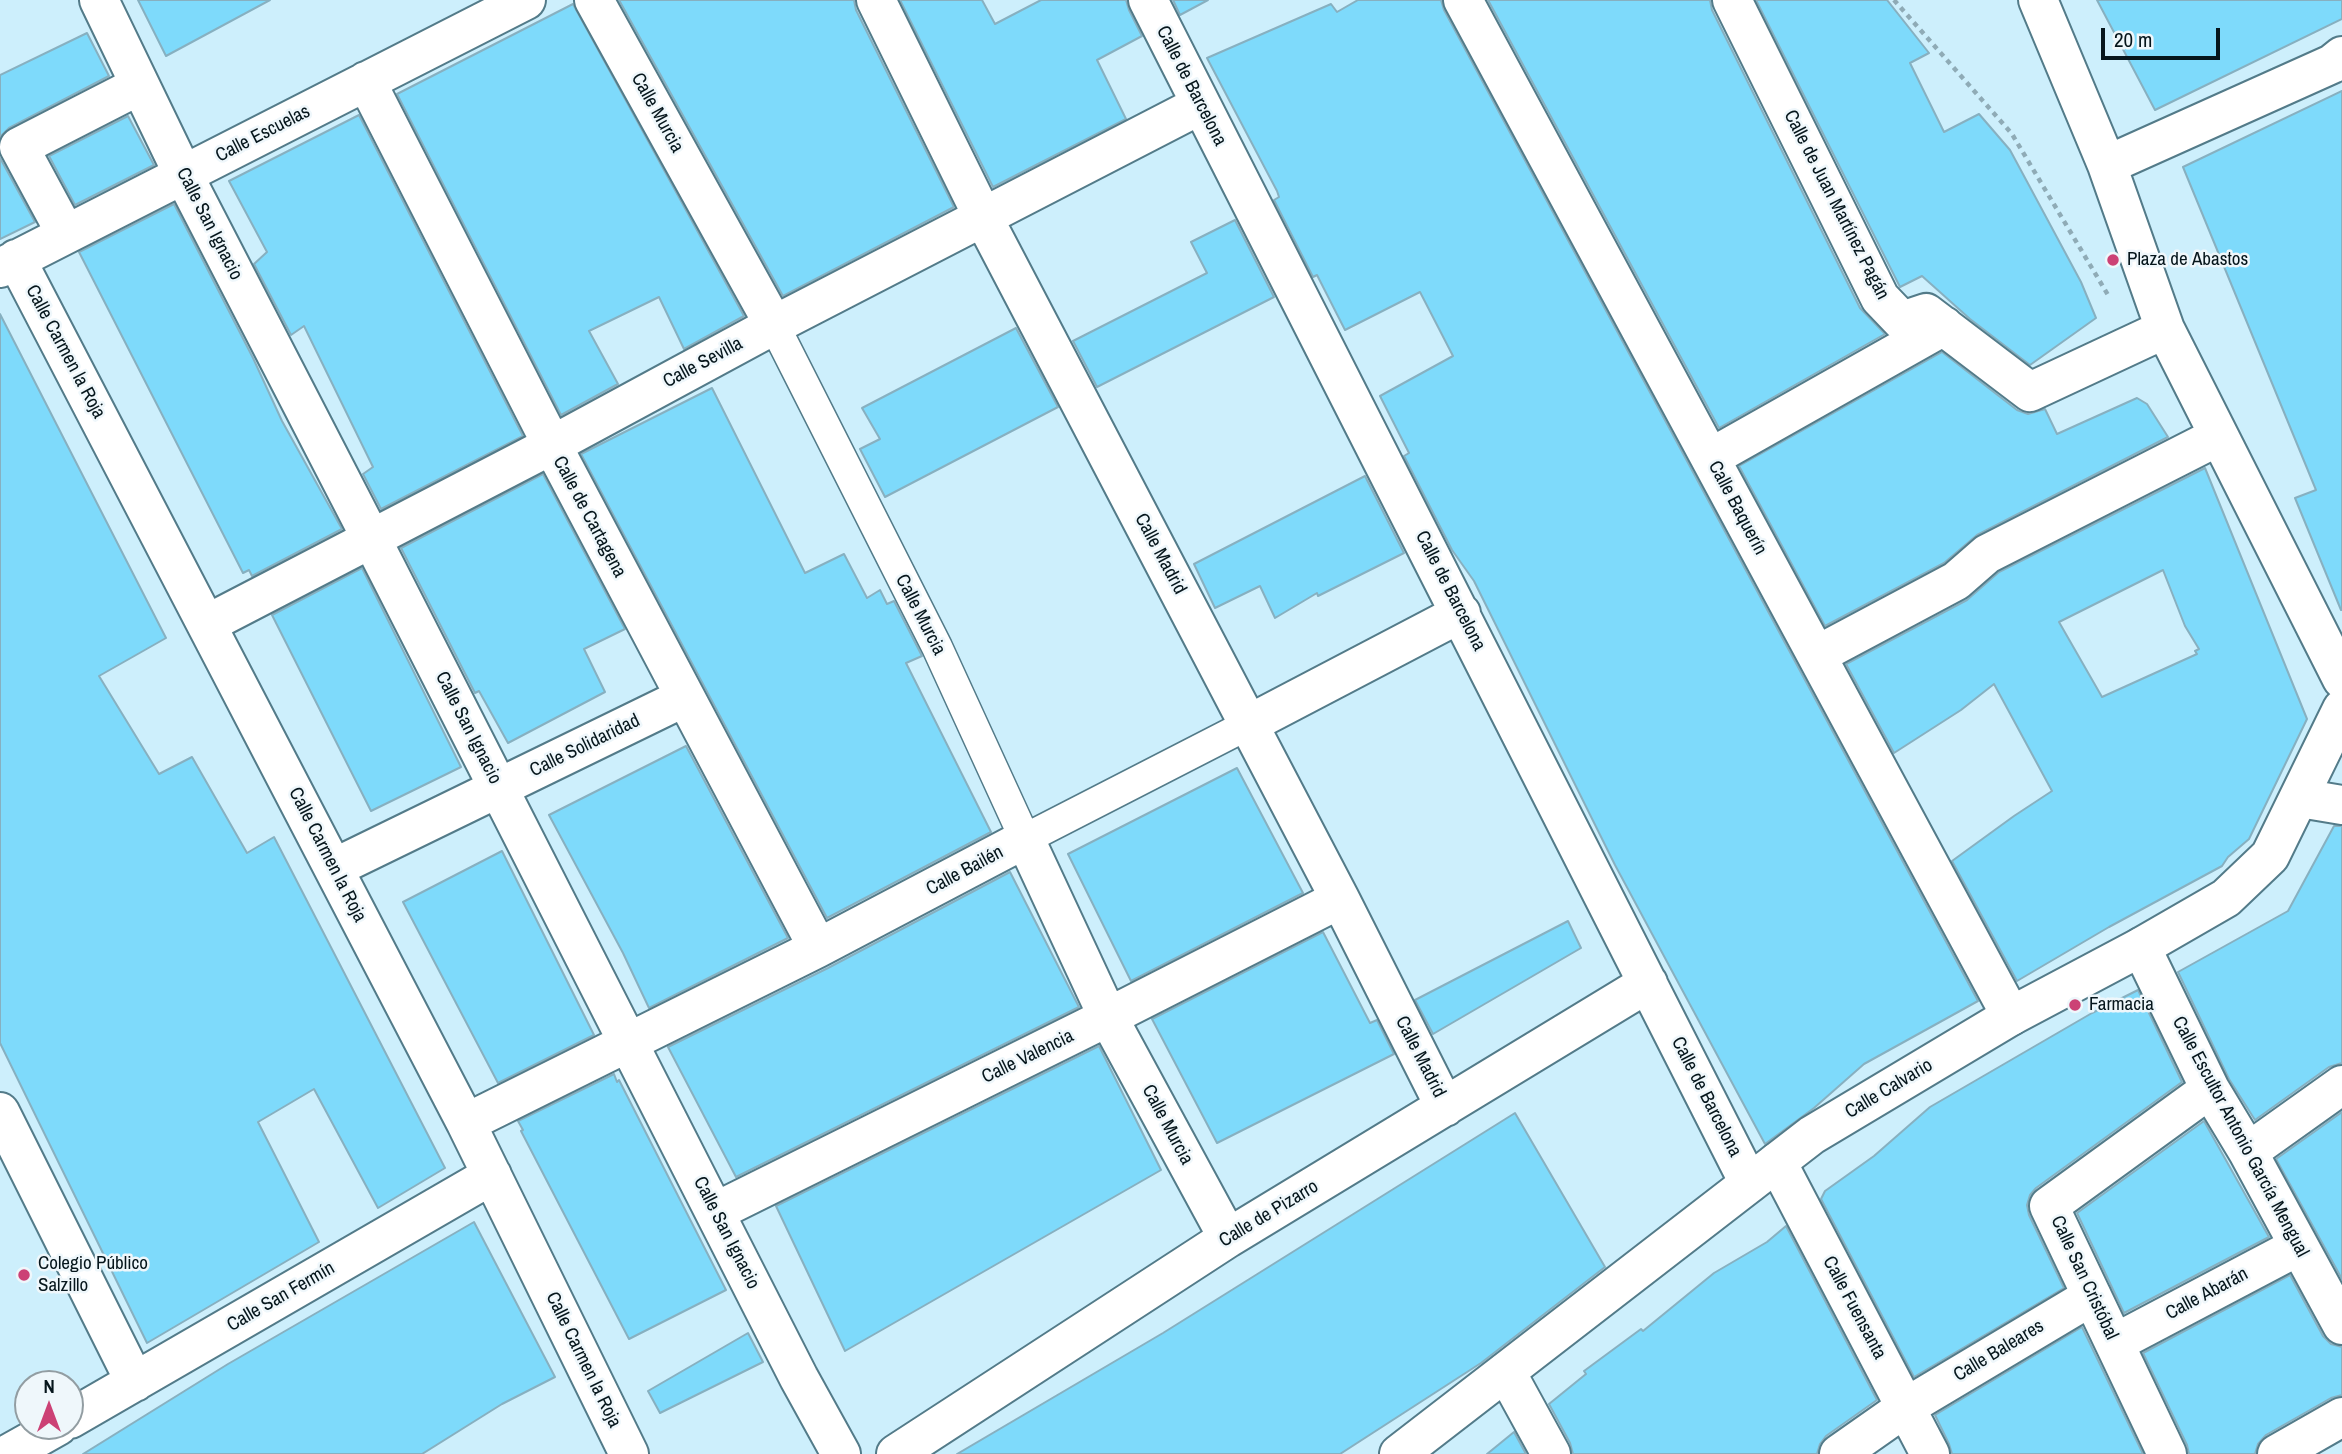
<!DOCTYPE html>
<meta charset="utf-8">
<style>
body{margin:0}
#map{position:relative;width:2342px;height:1454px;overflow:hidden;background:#cdeffc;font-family:"Archivo Narrow",sans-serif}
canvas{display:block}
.north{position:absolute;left:14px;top:1370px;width:70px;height:70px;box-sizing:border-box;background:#eff7fb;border:2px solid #929da2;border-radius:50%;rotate:0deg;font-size:19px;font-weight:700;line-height:28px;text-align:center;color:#06161c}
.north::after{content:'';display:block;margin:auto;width:24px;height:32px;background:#cc4175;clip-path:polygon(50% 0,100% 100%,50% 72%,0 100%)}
.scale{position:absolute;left:2101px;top:28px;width:119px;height:32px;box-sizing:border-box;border:4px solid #06161c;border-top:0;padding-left:9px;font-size:21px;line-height:24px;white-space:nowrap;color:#06161c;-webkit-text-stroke:5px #eff7fb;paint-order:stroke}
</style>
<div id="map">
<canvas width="2342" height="1454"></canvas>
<div class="north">N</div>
<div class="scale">20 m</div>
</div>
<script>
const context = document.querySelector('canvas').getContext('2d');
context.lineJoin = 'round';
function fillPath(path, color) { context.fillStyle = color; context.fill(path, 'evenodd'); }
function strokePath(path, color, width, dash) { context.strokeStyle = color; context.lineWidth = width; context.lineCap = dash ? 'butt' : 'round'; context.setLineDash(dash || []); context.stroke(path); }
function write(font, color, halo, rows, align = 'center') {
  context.font = font + ' "Archivo Narrow",sans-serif'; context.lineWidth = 5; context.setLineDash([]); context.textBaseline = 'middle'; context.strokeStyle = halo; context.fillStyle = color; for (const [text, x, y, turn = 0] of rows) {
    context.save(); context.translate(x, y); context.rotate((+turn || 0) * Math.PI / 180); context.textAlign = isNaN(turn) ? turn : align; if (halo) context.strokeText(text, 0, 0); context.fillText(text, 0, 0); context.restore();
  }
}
const building = new Path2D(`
 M138,0H270L166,56Z
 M619,0H854L856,10L954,207L783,296Z
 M900,0H982L995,24L1041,0H1126L1129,10L1142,36L1097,60L1126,119L993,187Z
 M1173,0H1208L1180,15Z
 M1358,0H1441L1444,10L1978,1001L1864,1064L1814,1108L1765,1144L1615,865L1474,581L1452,550L1404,456L1409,453L1380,396L1453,356L1420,292L1345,330L1317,275L1313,277L1274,200L1279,197L1277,191L1207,58L1331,4L1337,12Z
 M1488,0H1710L1712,10L1860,308L1885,334L1719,428Z
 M1756,0H1887L1929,53L1910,63L1944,132L1979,114L2010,150L2081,282L2096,318L2030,365L1970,319L1922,276L1900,287Z
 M2097,0H2342V19L2155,110Z
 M573,4L744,316L684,349L659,297L589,331L618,384L561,415L397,94Z
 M87,33L109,76L9,128L0,137V75Z
 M2342,91V610H2341L2295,498L2316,490L2183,167Z
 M359,115L523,436L381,509L363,474L373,467L304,326L291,335L254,264L267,252L229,181Z
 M128,116L154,165L75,205L49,156Z
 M0,158L35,222L0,239Z
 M174,204L253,358L282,421L342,529L252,576L249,570L243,573L79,252Z
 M1235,220L1274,297L1097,387L1073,341L1207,273L1191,242Z
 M0,314L166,638L99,676L159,774L192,757L247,853L274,837L445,1168L378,1208L314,1089L258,1122L319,1242L147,1343L0,1043Z
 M1016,328L1058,407L885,497L860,449L880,439L862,408Z
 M1942,352L2017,410L2028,414L2045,409L2057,434L2137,398L2147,404L2168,437L1977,535L1944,563L1825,626L1739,466Z
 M712,388L805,573L844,554L867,598L880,590L887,604L894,601L922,656L906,663L991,832L827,918L581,454Z
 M2205,468L2307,719L2249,839L2228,857L2222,866L2109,927L2017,981L1952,861L2014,816L2052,791L1994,684L1961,710L1894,753L1846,664L1967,600L1999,572ZM2163,570L2185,626L2199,649L2195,651L2197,654L2102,697L2059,622Z
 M543,474L625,629L584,649L605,692L508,743L479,691L475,693L401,548Z
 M1365,476L1404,553L1318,596L1317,593L1275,618L1260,586L1215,608L1194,564Z
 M362,568L461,767L371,811L272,615Z
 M686,746L788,938L649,1008L623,953L549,815Z
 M1237,768L1303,893L1131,981L1068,854Z
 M2334,826H2342V1063L2329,1067L2255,1120L2229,1079L2178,972L2288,911Z
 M502,851L594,1035L498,1083L403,902Z
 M1010,872L1079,1007L736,1177L668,1047L828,968Z
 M1568,921L1581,948L1433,1034L1415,1000Z
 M1323,932L1370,1023L1377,1020L1394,1054L1217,1143L1152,1019Z
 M2138,990L2182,1082L2036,1188L2030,1195L2027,1205L2029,1215L2064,1288L1914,1377L1821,1199L1825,1191L1874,1156L1930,1107L2092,1013Z
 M1099,1046L1161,1170L845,1351L776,1206Z
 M614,1074L617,1082L619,1080L726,1290L629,1339L521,1131L523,1130L518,1121Z
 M2342,1112V1279L2276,1159Z
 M1515,1113L1605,1267L1481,1363L1340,1454H957L1163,1333Z
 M2204,1121L2269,1237L2124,1313L2077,1213Z
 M474,1222L555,1377L502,1404L422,1454H83L228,1364Z
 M1786,1226L1877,1400L1826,1436L1820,1444L1817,1454H1573L1570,1443L1549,1404L1586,1374L1584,1371L1641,1329L1643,1331L1714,1273L1767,1242Z
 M2290,1275L2323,1336L2331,1344L2342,1347V1395L2331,1398L2266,1435L2258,1444L2255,1454H2189L2187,1445L2143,1353Z
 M2082,1327L2143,1454H1952L1949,1444L1935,1415Z
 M748,1333L763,1362L660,1413L648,1391Z
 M1514,1432L1526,1454H1487Z`);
fillPath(building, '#7edafb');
strokePath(building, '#87b0c0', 2);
const pedestrian = new Path2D(`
 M774,325L937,647L1025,839L1249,724`);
const minor = new Path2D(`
 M99,0L183,174L372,540L799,1378L841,1454
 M594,0L774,325
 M876,0L984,219L1340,899L1445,1107
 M1148,0L1749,1183
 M1463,0L2011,1016
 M1732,0L1880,298L1902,321L1926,313L2030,392L2165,329
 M2038,0L2107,165L2165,329L2342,679
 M366,81L552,445L818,948
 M2107,165L2332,64L2342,56
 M66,234L19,147L140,85
 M16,259L466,1123L629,1454
 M0,268L526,0
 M1710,458L1944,326
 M207,624L552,445L774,325L1200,105
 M1817,655L1956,581L1987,554L2219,436
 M1249,724L1461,613
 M2300,798L2342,805
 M334,868L685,697
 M2141,947L2210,1089L2248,1152L2342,1325
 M0,1112L135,1382
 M466,1123L818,948L1025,839L1108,1017L1228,1238
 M2248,1152L2342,1085
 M1777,1162L1930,1454
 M715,1212L1108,1017L1340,899
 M2115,1343L2299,1246
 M1506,1372L1551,1454
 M70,1419L492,1175
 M8,1454L58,1426
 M896,1454L1228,1238L1648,983
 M1839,1454L1906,1407L2092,1296
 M2167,1454L2049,1206L2210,1089
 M2277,1454L2342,1417`);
const secondary = new Path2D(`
 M1399,1454L1812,1135L2011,1016L2141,947L2226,898L2270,856L2342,709`);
strokePath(pedestrian, '#537b89', 33);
strokePath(minor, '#537b89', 42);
strokePath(secondary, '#537b89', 42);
strokePath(new Path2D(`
 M1894,0L2012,134L2108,295`), '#8fabb6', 4.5, [5, 5]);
strokePath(pedestrian, '#fff', 30);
strokePath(minor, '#fff', 38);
strokePath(secondary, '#fff', 38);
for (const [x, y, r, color] of [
 [2113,260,7,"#cc4175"],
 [2075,1005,7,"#cc4175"],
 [24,1275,7,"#cc4175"]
]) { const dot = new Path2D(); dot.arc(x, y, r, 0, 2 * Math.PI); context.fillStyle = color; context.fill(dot); strokePath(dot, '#eff7fb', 2.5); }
write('19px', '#06161c', '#eff7fb', [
 ["Calle de Barcelona",1191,86,63],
 ["Calle Murcia",657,113,61],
 ["Calle Escuelas",263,134,-27],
 ["Calle de Juan Martínez Pagán",1836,205,63],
 ["Calle San Ignacio",209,224,63],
 ["Calle Carmen la Roja",65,352,62],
 ["Calle Sevilla",703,363,-28],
 ["Calle Baquerín",1737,508,62],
 ["Calle de Cartagena",589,517,62],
 ["Calle Madrid",1160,554,62],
 ["Calle de Barcelona",1450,591,63],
 ["Calle Murcia",920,615,63],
 ["Calle San Ignacio",468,728,63],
 ["Calle Solidaridad",585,746,-26],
 ["Calle Carmen la Roja",327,855,63],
 ["Calle Bailén",965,871,-28],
 ["Calle Valencia",1028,1057,-26],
 ["Calle Madrid",1420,1057,63],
 ["Calle Calvario",1889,1089,-31],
 ["Calle de Barcelona",1706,1097,63],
 ["Calle Murcia",1167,1125,62],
 ["Calle Escultor Antonio García Mengual",2240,1137,62],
 ["Calle de Pizarro",1269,1214,-31],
 ["Calle San Ignacio",726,1233,63],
 ["Calle San Cristóbal",2084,1278,65],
 ["Calle Abarán",2207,1294,-28],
 ["Calle San Fermín",281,1297,-30],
 ["Calle Fuensanta",1854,1308,62],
 ["Calle Baleares",1999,1351,-31],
 ["Calle Carmen la Roja",583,1360,64]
]);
write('19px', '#06161c', '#eff7fb', [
 ["Plaza de Abastos",2127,260],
 ["Farmacia",2089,1005],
 ["Colegio Público",38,1264],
 ["Salzillo",38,1286]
], 'left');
</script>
